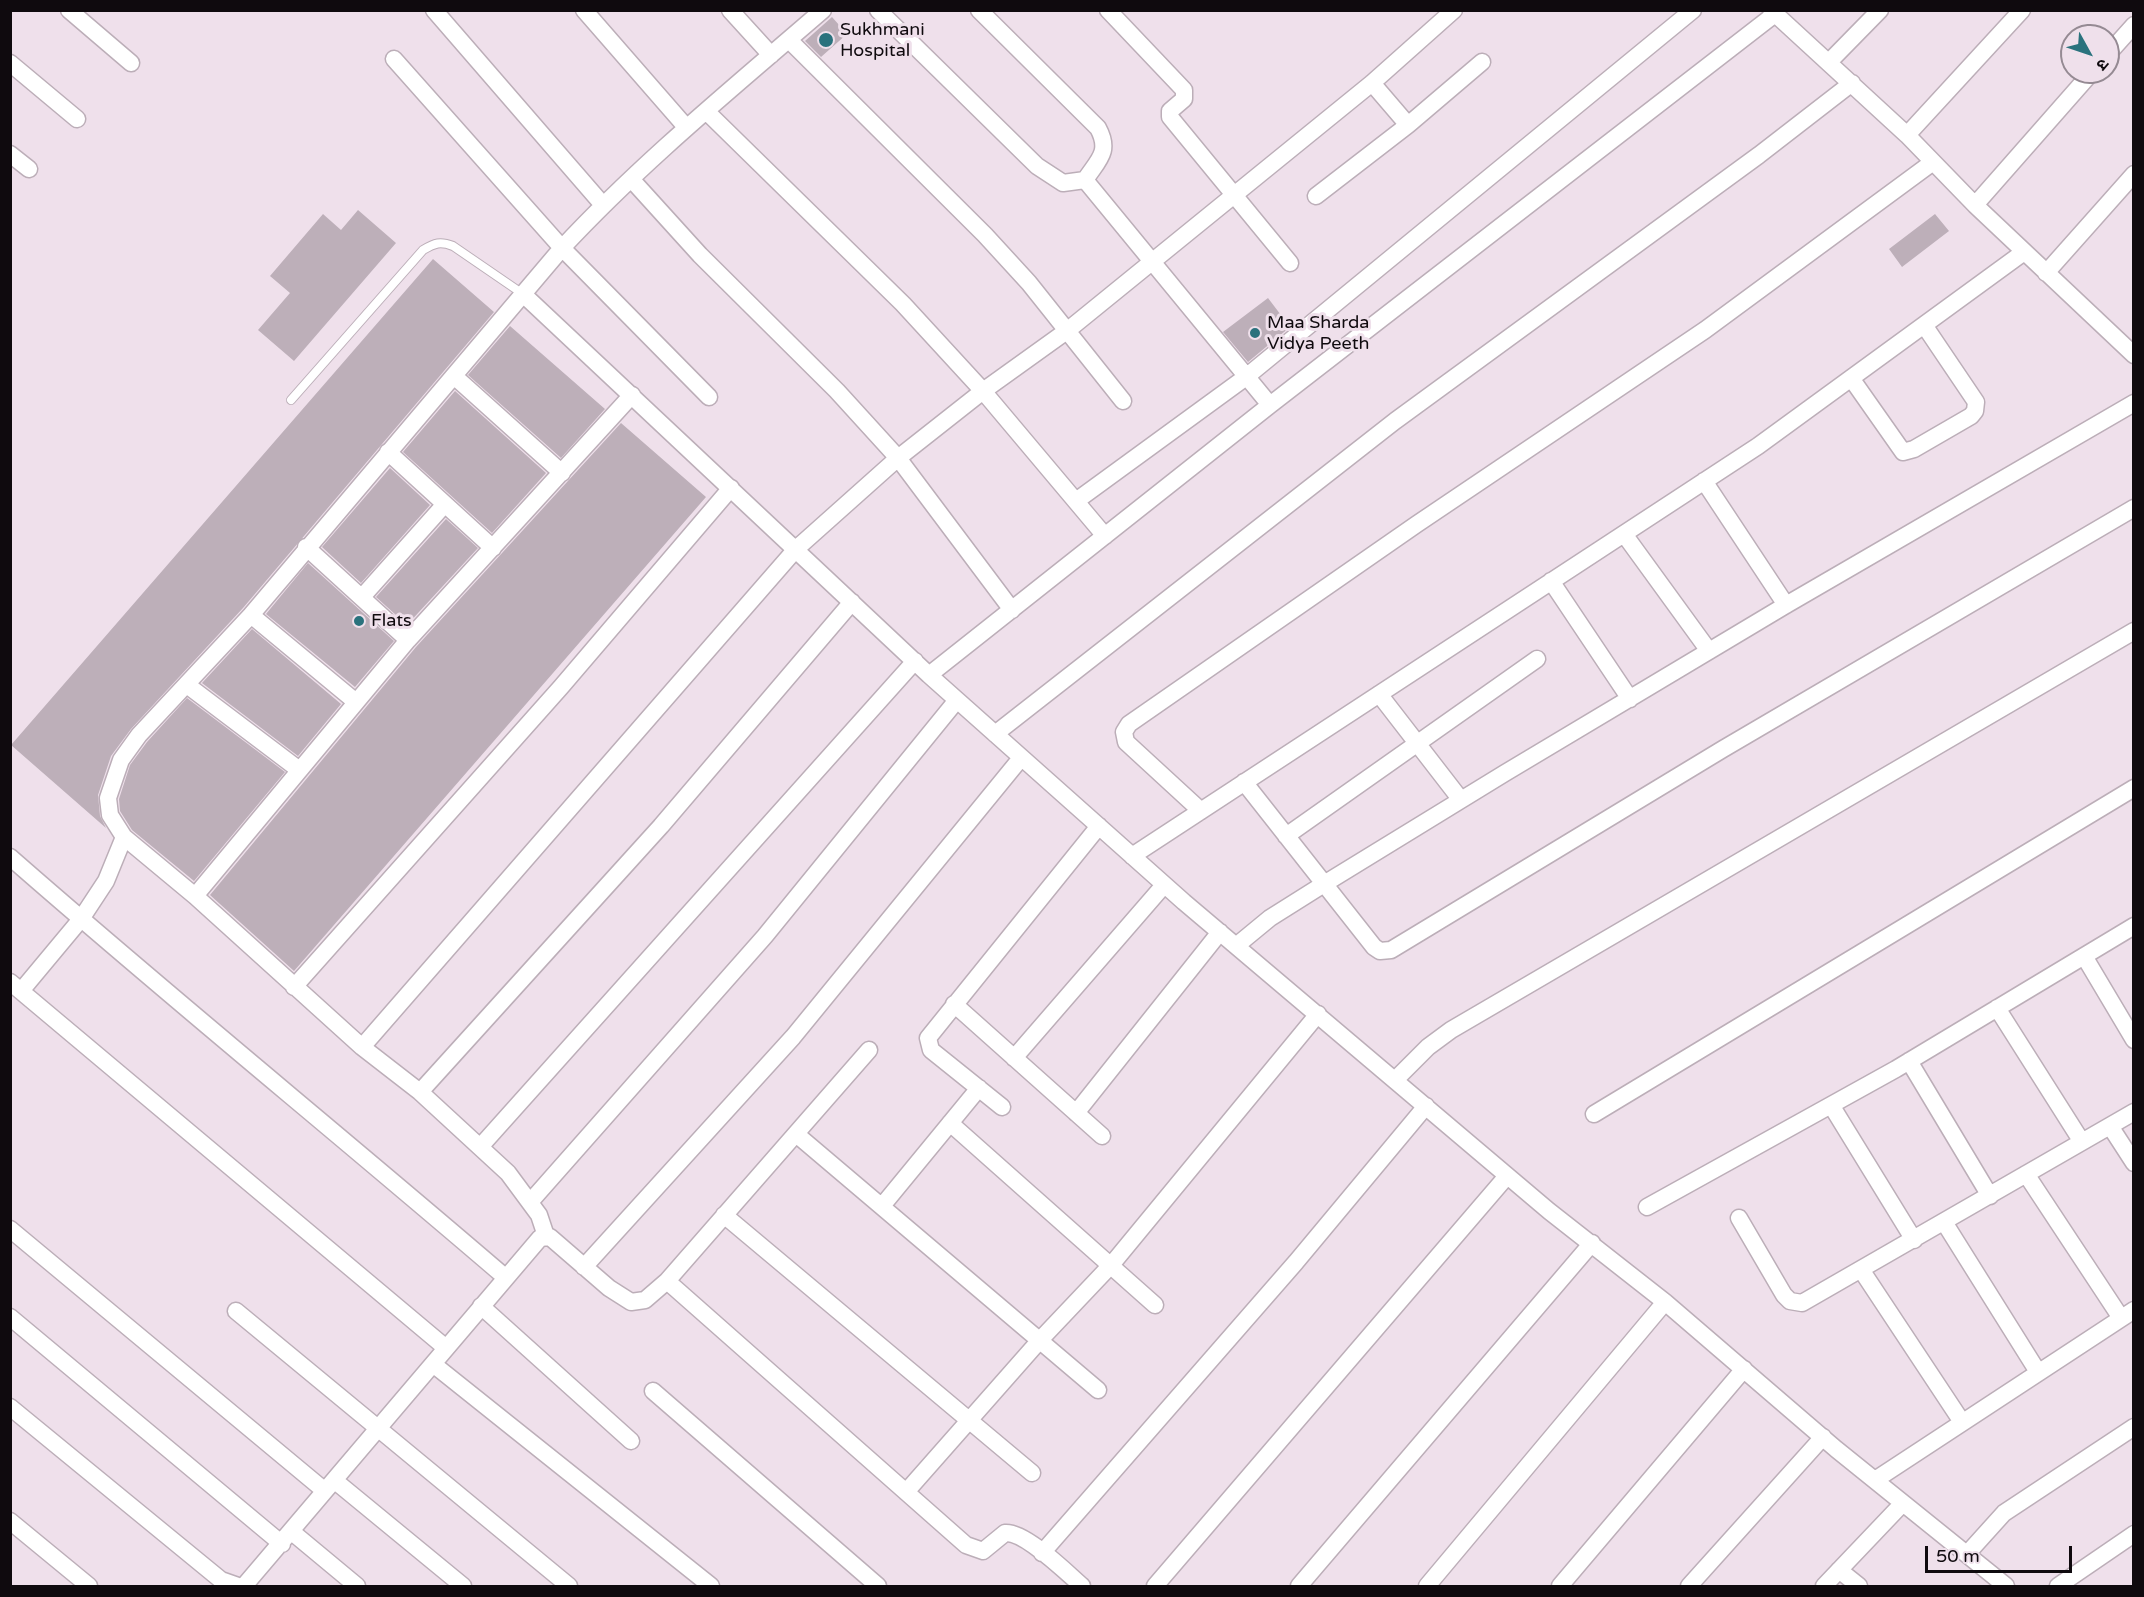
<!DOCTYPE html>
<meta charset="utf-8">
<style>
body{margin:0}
#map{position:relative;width:2144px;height:1597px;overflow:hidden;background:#efe0eb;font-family:"Varela Round","Noto Sans Devanagari",sans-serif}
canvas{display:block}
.frame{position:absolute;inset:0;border:12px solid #0f0a0e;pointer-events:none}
.north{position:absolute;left:2060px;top:24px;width:60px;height:60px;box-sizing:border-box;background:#efe0eb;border:2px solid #958a93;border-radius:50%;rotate:130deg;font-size:16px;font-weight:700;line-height:24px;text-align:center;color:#0f0a0e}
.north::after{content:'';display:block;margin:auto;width:21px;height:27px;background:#2a727d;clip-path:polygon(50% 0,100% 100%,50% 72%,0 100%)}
.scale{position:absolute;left:1925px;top:1546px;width:147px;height:27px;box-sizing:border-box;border:3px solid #0f0a0e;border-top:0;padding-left:8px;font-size:18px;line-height:21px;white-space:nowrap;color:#0f0a0e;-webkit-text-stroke:4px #efe0eb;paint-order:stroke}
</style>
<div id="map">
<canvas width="2144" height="1597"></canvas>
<div class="frame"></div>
<div class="north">उ</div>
<div class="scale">50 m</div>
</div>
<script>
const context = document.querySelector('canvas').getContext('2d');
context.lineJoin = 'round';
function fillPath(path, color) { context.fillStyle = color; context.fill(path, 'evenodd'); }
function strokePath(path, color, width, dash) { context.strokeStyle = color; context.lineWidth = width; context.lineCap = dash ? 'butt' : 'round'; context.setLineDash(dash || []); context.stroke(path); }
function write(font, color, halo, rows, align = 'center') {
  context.font = font + ' "Varela Round",sans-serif'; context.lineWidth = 6; context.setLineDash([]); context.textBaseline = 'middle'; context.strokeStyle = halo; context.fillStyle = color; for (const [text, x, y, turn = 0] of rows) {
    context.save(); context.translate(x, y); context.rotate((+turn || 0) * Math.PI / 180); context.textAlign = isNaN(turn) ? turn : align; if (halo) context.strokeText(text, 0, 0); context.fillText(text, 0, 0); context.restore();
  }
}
fillPath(new Path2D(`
 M832,17L847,34L821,57L805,41Z
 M358,210L396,243L294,361L258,330L290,293L270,276L323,214L341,230Z
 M1935,214L1949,231L1902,267L1889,249Z
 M433,259L494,312L243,608L131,729L111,756L98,795L100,816L106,828L11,745Z
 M1268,298L1290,327L1248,362L1223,332Z
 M510,326L605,409L561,458L468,375Z
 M455,391L546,473L492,533L403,452Z
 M621,423L706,497L294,971L210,895L416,647Z
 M390,468L430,505L361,583L322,547Z
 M446,519L478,548L407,625L376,597Z
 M308,563L394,641L355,687L266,614Z
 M252,629L341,704L298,756L202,683Z
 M187,698L285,772L194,881L132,830L120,811L119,799L130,765L147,742Z`), '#bdafb9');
const lane = new Path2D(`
 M291,400L423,250C435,243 440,241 453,246L523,294`);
const street = new Path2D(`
 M69,10L131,63
 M434,10L603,205
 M584,10L686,127
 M730,10L771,55
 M878,10L1037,166L1063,183L1085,180
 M979,10L1098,128C1111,152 1098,160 1085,180L1270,405
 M1108,10L1184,90V99L1170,111V117L1290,263
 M1771,10L1907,135L1975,205L2134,355
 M789,40L985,235L1029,283L1123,401
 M2108,54L2134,25
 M394,59L562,248L709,397
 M1829,62L1880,10
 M10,63L77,119
 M1372,83L1408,125
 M706,111L903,304L983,391L1105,536
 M1907,135L2022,10
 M10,154L29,169
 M632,180L700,255L837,391L898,458L1012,610
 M1316,196L1408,125L1482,62
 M1975,205L2092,72
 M2046,273L2134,174
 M524,295L929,675L1184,902L1549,1211L1665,1302L1836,1449L2006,1586
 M454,376L562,473
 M1851,378L1903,452L1914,449L1971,416L1975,411L1976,402L1924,325
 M388,452L493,548
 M1704,481L1786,605
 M1076,501L1246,377L1693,10
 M1624,534L1709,651
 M306,547L408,640
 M1551,581L1630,699
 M362,597L445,504
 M251,615L356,702
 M929,675L1270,405L1775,14
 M187,685L298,769
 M1379,694L1461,800
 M995,734L1395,421L1759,155L1852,83
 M1244,782L1374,947L1380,951L1391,950L1723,749L2134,508
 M1201,811L1126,742L1124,732L1129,724L1417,524L1705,330L1933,162
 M1286,836L1537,659
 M1132,856L1758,446L2024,252
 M10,857C173,1000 341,1136 505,1277
 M195,896L408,640L632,395
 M1236,946L1270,918L1324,884L1505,773L1786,605L2134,403
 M2084,956L2134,1040
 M10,982L446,1348
 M294,987L561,687L731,488
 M21,991L81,919L106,881L124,837
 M954,1004L1102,1136
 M1997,1008L2082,1142
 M362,1047L796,549L898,458L983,391L1068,330L1372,83L1454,10
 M1014,1058L1164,885
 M1909,1061L1990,1196
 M1395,1080L1428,1047L1451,1030L2134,631
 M420,1092L661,826L852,602
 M1831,1105L1914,1240
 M1002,1107L931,1050L928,1038L1099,826
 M1076,1113L1220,932
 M1594,1114L2134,788
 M950,1123L1155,1305
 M2110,1126L2134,1163
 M796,1134L1098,1390
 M480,1147L915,661
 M2026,1174L2121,1318
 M531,1201L765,936L957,700
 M882,1206L979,1088
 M1647,1207L1896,1069L2134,926
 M724,1215L1032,1473
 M1739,1218L1784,1295L1790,1301L1802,1303L2134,1112
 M1944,1222L2038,1372
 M10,1229L325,1491
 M546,1236L539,1215L508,1173L420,1092L362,1047L195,896L124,837L110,815L108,798L121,760L139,735L251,615L562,248C642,162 734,87 823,10
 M584,1267L793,1037L1021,758
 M1862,1271L1962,1422
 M667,1281L966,1545L983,1551L1005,1533C1025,1531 1067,1573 1082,1586
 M481,1306L631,1441
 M236,1311L569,1586
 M10,1317L282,1544
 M433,1364L711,1586
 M653,1391L878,1586
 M10,1407L221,1580L238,1586
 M334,1480L463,1586
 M1875,1480L2134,1310
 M906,1492L1040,1340L1112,1264L1318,1014
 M10,1521L89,1586
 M292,1532L357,1586
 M1042,1553L1296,1262L1426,1106
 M1967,1554L2004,1513L2134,1427
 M1839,1570L1859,1586
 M244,1586L540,1238L550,1237L609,1288L631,1302L645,1300L667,1281L869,1050
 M1155,1586L1507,1176
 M1299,1586L1592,1243
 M1427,1586L1665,1302
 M1560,1586L1744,1369
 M1689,1586L1823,1437
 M1824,1586L1903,1503
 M2058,1586L2134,1534`);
strokePath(lane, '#bcaeb8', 10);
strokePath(street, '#bcaeb8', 19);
strokePath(lane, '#fff', 8);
strokePath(street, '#fff', 16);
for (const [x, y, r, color] of [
 [826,40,8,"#2a727d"],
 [1255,333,6,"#2a727d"],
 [359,621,6,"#2a727d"]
]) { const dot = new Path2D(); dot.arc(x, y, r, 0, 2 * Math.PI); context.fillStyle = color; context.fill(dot); strokePath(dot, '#efe0eb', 2); }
write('18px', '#0f0a0e', '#efe0eb', [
 ["Sukhmani",840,30],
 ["Hospital",840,51],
 ["Maa Sharda",1267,323],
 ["Vidya Peeth",1267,344],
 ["Flats",371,621]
], 'left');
</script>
